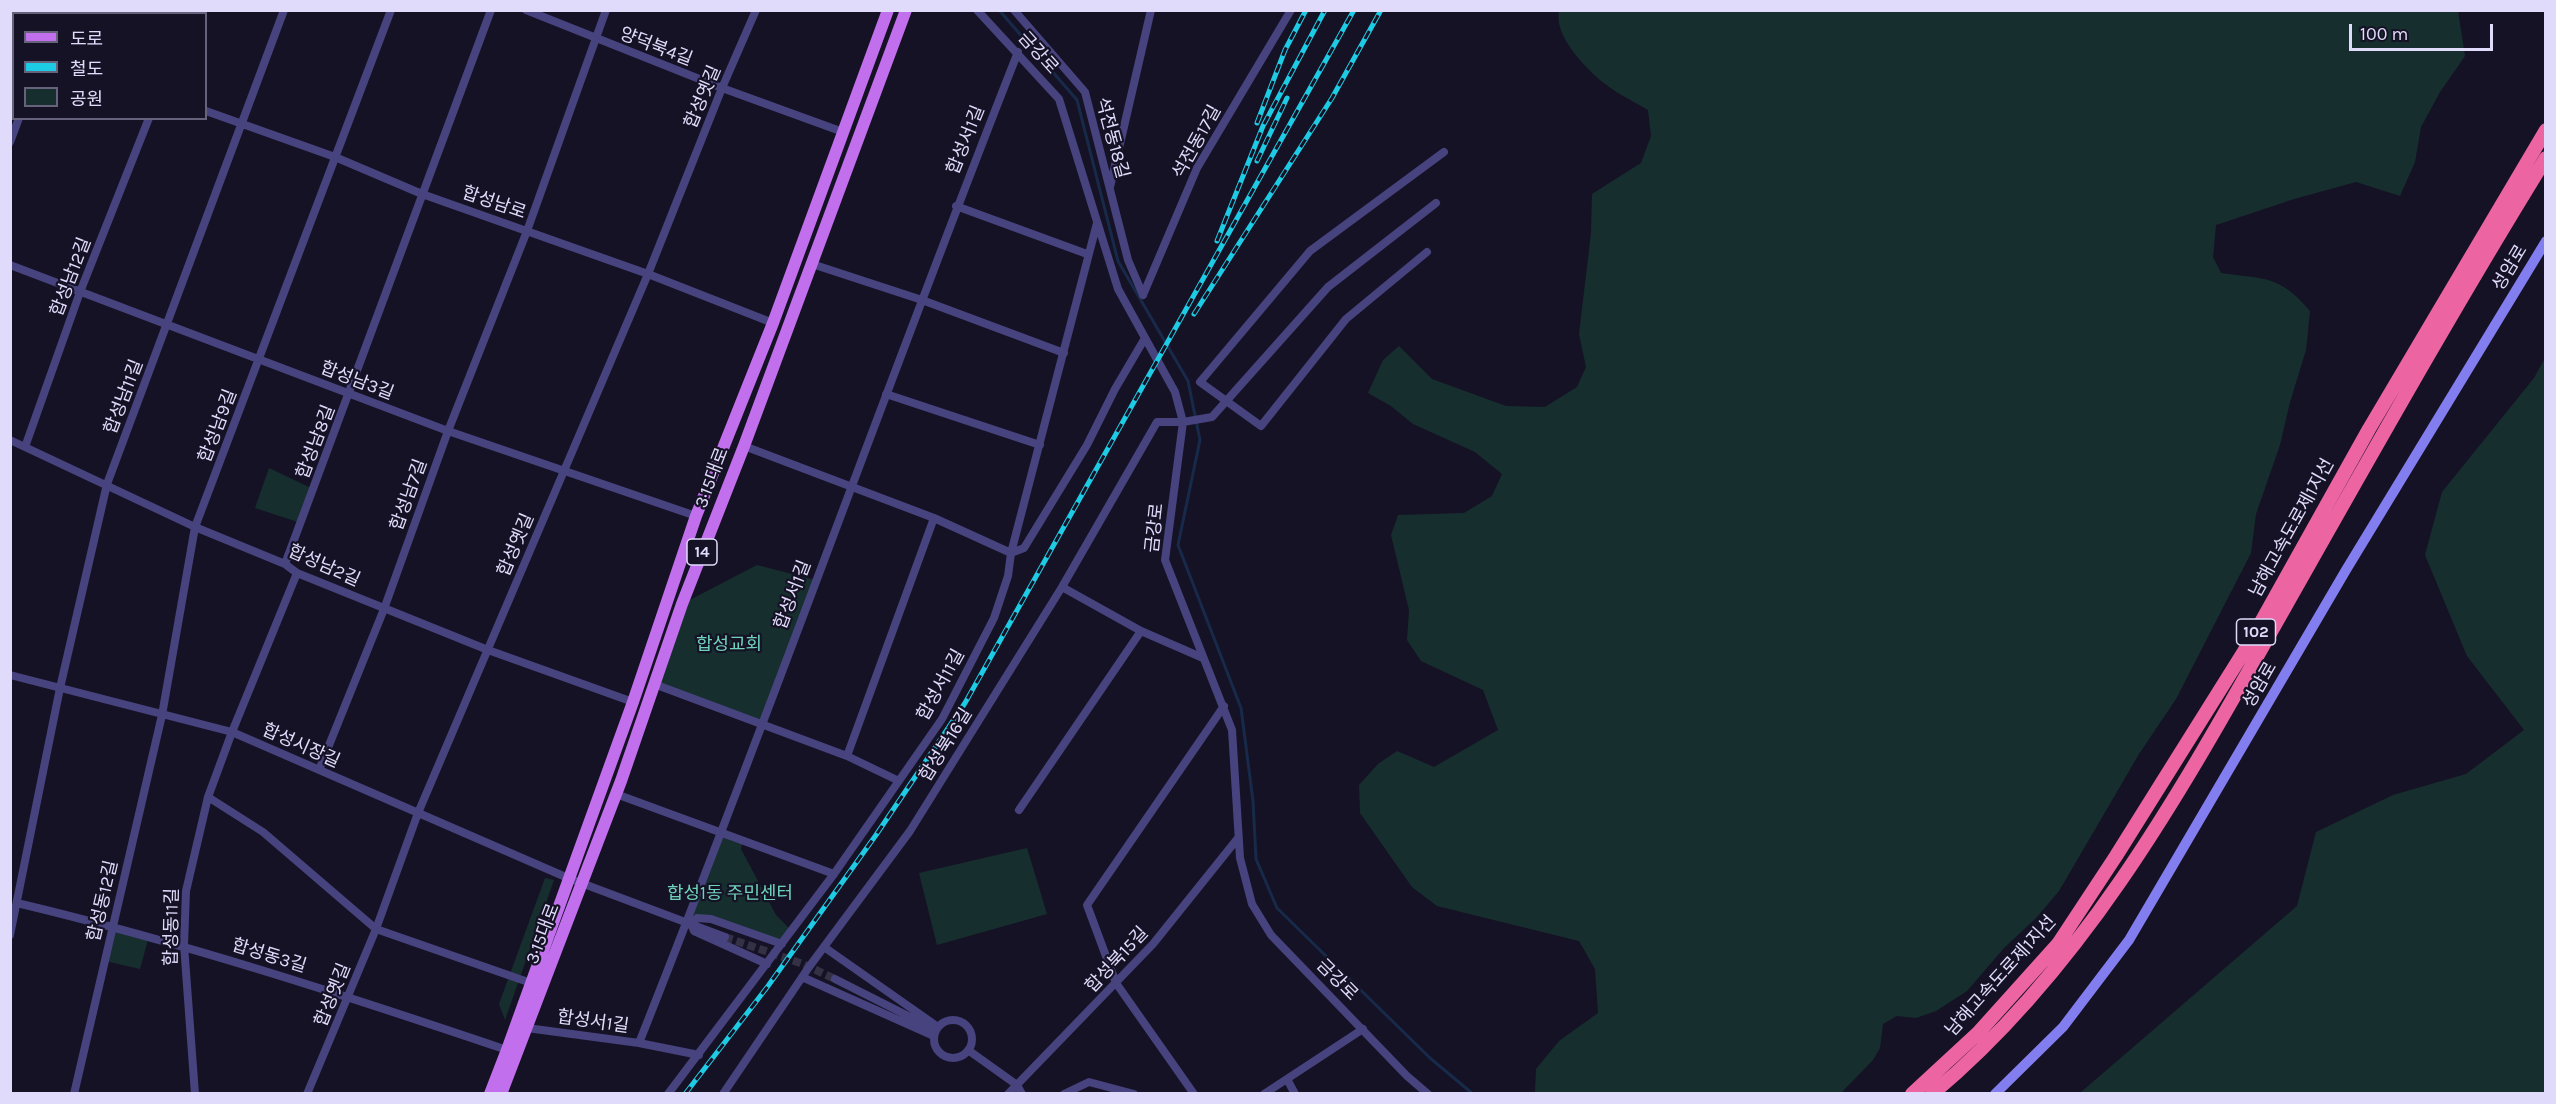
<!DOCTYPE html>
<meta charset="utf-8">
<style>
body{margin:0}
#map{position:relative;width:2556px;height:1104px;overflow:hidden;background:#161225;font-family:Karla,"Noto Sans KR",sans-serif}
canvas{display:block}
.frame{position:absolute;inset:0;border:12px solid #e0dbfb;pointer-events:none}
.legend{position:absolute;left:12px;top:12px;width:195px;height:108px;box-sizing:border-box;background:#161225;border:2px solid #67627b;margin:0;padding:8px 10px;list-style:none;font-size:18px;color:#e0dbfb}
.legend li{display:flex;align-items:center;gap:12px;height:30px}
.legend b{width:30px;border:2px solid #67627b}
.scale{position:absolute;left:2349px;top:24px;width:144px;height:27px;box-sizing:border-box;border:3px solid #e0dbfb;border-top:0;padding-left:8px;font-size:18px;line-height:21px;white-space:nowrap;color:#e0dbfb;-webkit-text-stroke:4px #161225;paint-order:stroke}
</style>
<div id="map">
<canvas width="2556" height="1104"></canvas>
<div class="frame"></div>
<ul class="legend">
<li><b style="height:8px;background:#c26fed"></b>도로</li>
<li><b style="height:8px;background:#1ecbe4"></b>철도</li>
<li><b style="height:16px;background:#162f2e"></b>공원</li>
</ul>
<div class="scale">100 m</div>
</div>
<script>
const context = document.querySelector('canvas').getContext('2d');
context.lineJoin = 'round';
function fillPath(path, color) { context.fillStyle = color; context.fill(path, 'evenodd'); }
function strokePath(path, color, width, dash) { context.strokeStyle = color; context.lineWidth = width; context.lineCap = dash ? 'butt' : 'round'; context.setLineDash(dash || []); context.stroke(path); }
function write(font, color, halo, rows, align = 'center') {
  context.font = font + ' Karla,"Noto Sans KR",sans-serif'; context.lineWidth = 4.5; context.setLineDash([]); context.textBaseline = 'middle'; context.strokeStyle = halo; context.fillStyle = color; for (const [text, x, y, turn = 0] of rows) {
    context.save(); context.translate(x, y); context.rotate((+turn || 0) * Math.PI / 180); context.textAlign = isNaN(turn) ? turn : align; if (halo) context.strokeText(text, 0, 0); context.fillText(text, 0, 0); context.restore();
  }
}
fillPath(new Path2D(`
 M1559,11H2458L2465,56L2440,92L2421,127L2415,162L2400,196L2356,182L2294,199L2216,225L2213,257L2221,273C2264,279 2280,275 2310,311L2306,350L2290,402L2280,445L2256,514L2251,553L2176,699L2139,754L2059,891L2036,918L2004,948L1967,991L1936,1011L1916,1018L1897,1016L1883,1024L1880,1048L1873,1060L1841,1093H1535L1536,1069L1559,1041L1598,1013L1595,969L1579,941L1437,906L1412,887L1360,813L1359,785L1378,764L1397,751L1434,767L1498,730L1483,690L1421,661L1407,640L1409,610L1391,535L1398,515L1464,513L1492,496L1502,474L1475,452L1413,424L1391,406L1368,393L1383,360L1399,346L1432,379L1506,406L1545,407L1577,387L1586,367L1579,334L1591,233L1592,194L1641,163L1651,136L1648,110C1633,101 1614,92 1600,80C1583,65 1554,35 1559,11Z
 M2545,358V1093H2080L2297,906L2316,832L2393,795L2466,774L2524,730L2467,656L2425,555L2442,492L2534,378Z
 M269,468L313,489L301,523L255,508Z
 M757,565L815,580L761,724L654,684L682,604Z
 M721,831L743,839L741,849L776,915L790,929L782,944L711,919L687,922Z
 M1027,848L1047,914L937,945L919,873Z
 M545,878L554,880L505,1020L499,1004Z
 M113,926L149,936L140,969L105,961Z`), '#162f2e');
strokePath(new Path2D(`
 M999,10L1077,100L1118,261L1188,381L1200,440L1178,545L1241,708L1253,801L1256,859L1277,908L1430,1058L1473,1094`), '#172a4a', 3);
strokePath(new Path2D(`
 M725,937L803,964L835,979`), '#343045', 8, [8, 4]);
strokePath(new Path2D(`
 M526,10L722,88L843,132
 M977,10L1059,99L1118,289L1175,392L1183,422L1165,560L1232,730L1240,858L1252,904L1271,935L1407,1076L1428,1094
 M1014,10L1085,92L1128,260L1143,295
 M93,14L94,10
 M189,14L190,10
 M10,36L14,37
 M206,111L335,157L422,194L648,274L773,323
 M10,142L19,118
 M1110,187L1151,10
 M956,206L1087,254
 M1427,252L1346,319L1261,426L1200,382L1310,251L1444,152
 M812,264L922,300L1064,353
 M10,265L448,431L696,516
 M1143,295L1197,168L1291,10
 M886,394L1040,445
 M10,440L195,527L285,564L297,573L488,650L633,702
 M744,446L934,518L1011,553L1024,548L1087,445L1115,389L1145,338
 M25,447L80,292L149,118
 M285,564L491,10
 M1062,587L1141,631L1203,658
 M10,675L232,732L568,878L725,937
 M654,684L847,756L899,781
 M847,756L934,518
 M319,770L384,609L448,431L527,231L606,10
 M616,794L834,874
 M208,797L263,832L376,929L531,983
 M1019,810L1141,631
 M17,903C185,943 344,995 507,1050
 M10,935L60,688L107,484L284,10
 M824,947L938,1027
 M767,964L694,931L691,924L697,918L711,919L782,944
 M802,977L934,1036
 M835,979L936,1030
 M934 1039a19 19 0 1 1 38 0a19 19 0 1 1-38 0Z
 M527,1028L639,1043L699,1055
 M639,1043C770,714 888,381 1018,52
 M968,1050L1017,1085L1022,1094
 M1287,1079L1295,1094
 M74,1094L162,715L195,527L391,10
 M195,1094L184,945L186,891L208,797L232,732L297,573
 M307,1094L376,929L418,813L648,274L722,88L756,10
 M668,1094L834,874L942,719L994,618L1008,576L1011,553L1097,223
 M723,1094L809,967L910,831L1062,587L1157,422H1183L1212,417L1328,287L1436,203
 M1008,1094L1153,944L1238,838
 M1064,1094L1089,1082L1134,1094
 M1194,1094L1116,983L1087,905L1224,706
 M1264,1094L1363,1029`), '#47437f', 8);
strokePath(new Path2D(`
 M1995,1094L2063,1027L2129,940L2346,570L2546,241`), '#837eef', 10);
strokePath(new Path2D(`
 M490,1094L507,1050L633,702L696,516L773,323L888,10
 M501,1094L621,781L682,604L744,446L906,10`), '#c26fed', 12);
strokePath(new Path2D(`
 M1912,1094L1978,1033L2058,944L2116,856L2250,642L2369,429L2546,130
 M1932,1094C2088,964 2187,780 2285,607C2370,457 2455,305 2546,158`), '#ec65a2', 14);
const rail = new Path2D(`
 M1257,123L1285,50L1306,10
 M1257,161L1287,98
 M1217,241L1263,126L1325,10
 M1194,314L1332,98L1381,10
 M685,1094L768,986L876,835L965,703L1354,10`);
strokePath(rail, '#1ecbe4', 5);
strokePath(rail, '#161225', 3, [9]);
for (const [x, y, w] of [
 [702,552,30],
 [2256,632,39]
]) { const box = new Path2D(); box.roundRect(x - w / 2, y - 13, w, 26, 4.5); context.fillStyle = '#161225'; context.fill(box); strokePath(box, '#e0dbfb', 1.5); }
write('bold 16px', '#e0dbfb', null, [
 ["14",702,552],
 ["102",2256,632]
]);
write('18px', '#e0dbfb', '#161225', [
 ["양덕북4길",656,47,21],
 ["금강로",1038,53,48],
 ["합성옛길",703,97,-67],
 ["석전동18길",1112,138,75],
 ["합성서1길",966,140,-68],
 ["석전동17길",1197,142,-61],
 ["합성남로",494,203,19],
 ["성암로",2510,268,-59],
 ["합성남12길",71,277,-69],
 ["합성남3길",357,381,21],
 ["합성남11길",124,397,-69],
 ["합성남9길",218,426,-69],
 ["합성남8길",316,442,-69],
 ["3·15대로",712,478,-69],
 ["합성남7길",409,495,-70],
 ["금강로",1155,528,-84],
 ["남해고속도로제1지선",2292,528,-61],
 ["합성옛길",516,545,-67],
 ["합성남2길",324,566,24],
 ["합성서1길",793,595,-69],
 ["합성서11길",941,685,-61],
 ["성암로",2260,685,-60],
 ["합성북16길",946,745,-58],
 ["합성시장길",301,746,24],
 ["합성동12길",103,901,-77],
 ["합성동11길",172,927,-89],
 ["3·15대로",543,934,-69],
 ["합성동3길",269,956,17],
 ["합성북15길",1117,960,-47],
 ["남해고속도로제1지선",2001,976,-48],
 ["금강로",1337,980,45],
 ["합성옛길",333,995,-68],
 ["합성서1길",593,1022,8]
]);
write('18px', '#6fd3bc', '#161225', [
 ["합성교회",729,645],
 ["합성1동 주민센터",730,894]
]);
</script>
